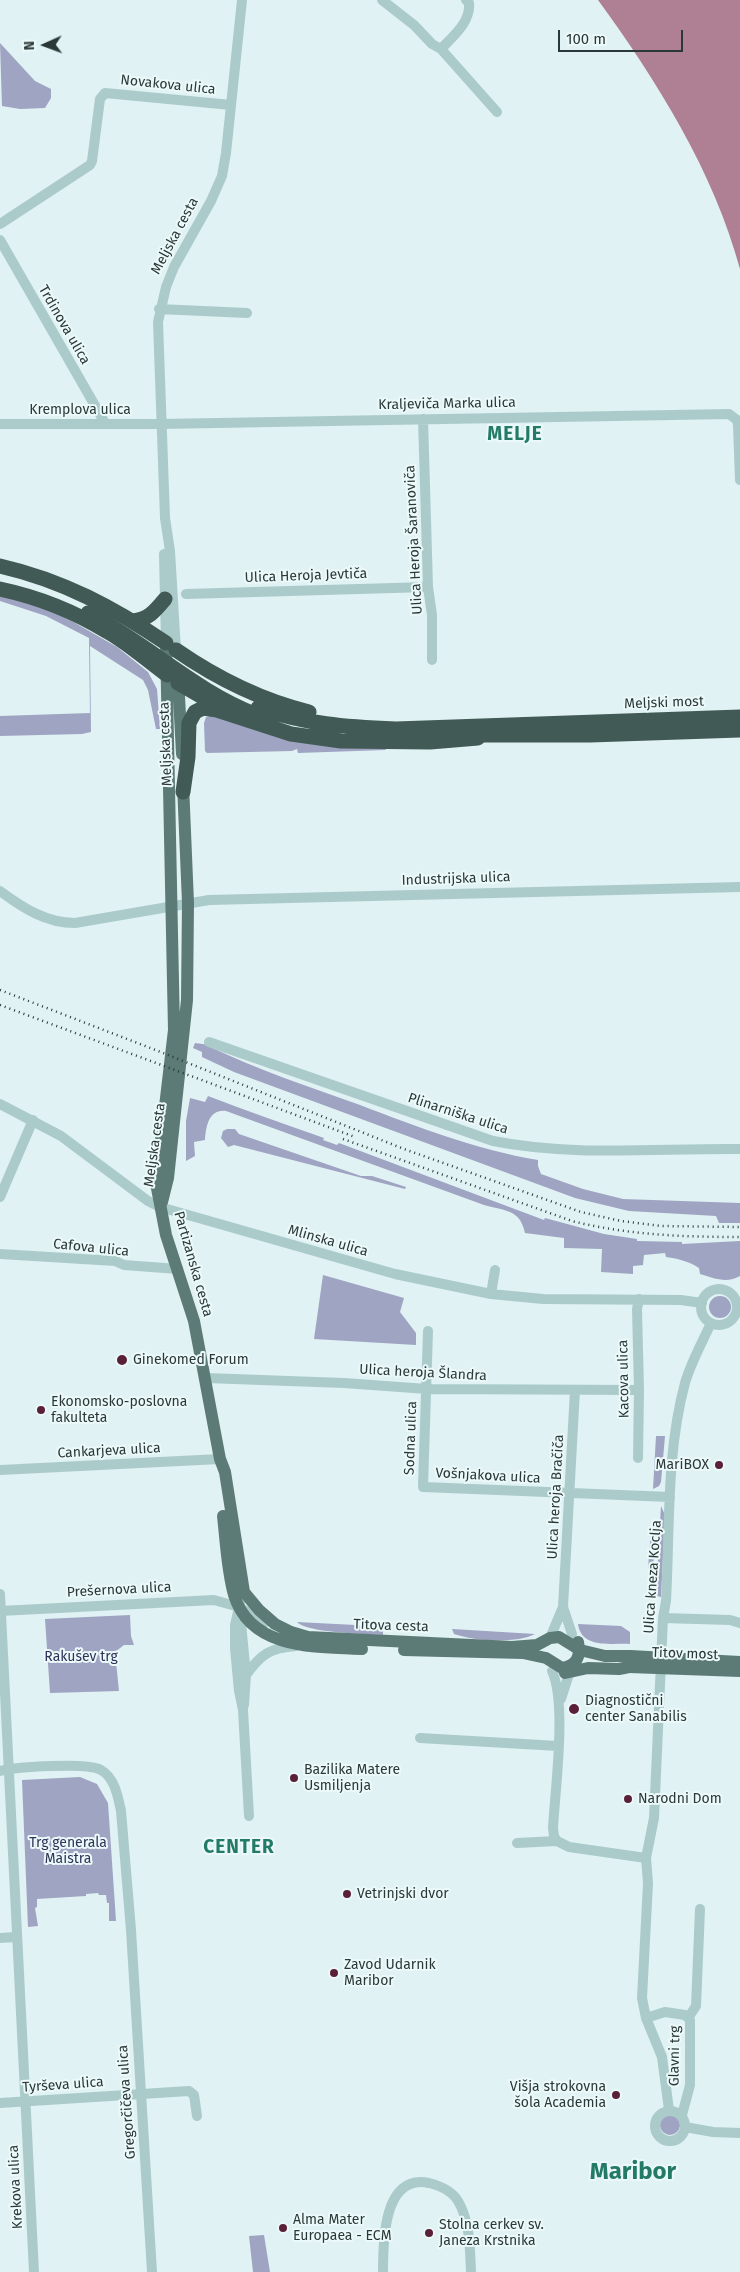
<!DOCTYPE html>
<meta charset="utf-8">
<style>
body{margin:0}
#map{position:relative;width:740px;height:2272px;overflow:hidden;background:#e0f2f3;font-family:"Fira Sans",sans-serif}
canvas{display:block}
.north{position:absolute;left:20px;top:20px;width:50px;height:50px;-webkit-text-stroke:4px #ecf9fa;paint-order:stroke;rotate:268deg;font-size:14px;font-weight:700;line-height:20px;text-align:center;color:#2a3937}
.north::after{content:'';display:block;margin:auto;width:18px;height:22px;background:#2a3937;clip-path:polygon(50% 0,100% 100%,50% 72%,0 100%)}
.scale{position:absolute;left:558px;top:30px;width:125px;height:22px;box-sizing:border-box;border:2px solid #2a3937;border-top:0;padding-left:6px;font-size:15px;line-height:18px;white-space:nowrap;color:#2a3937;-webkit-text-stroke:4px #ecf9fa;paint-order:stroke}
</style>
<div id="map">
<canvas width="740" height="2272"></canvas>
<div class="north">N</div>
<div class="scale">100 m</div>
</div>
<script>
const context = document.querySelector('canvas').getContext('2d');
context.lineJoin = 'round';
function fillPath(path, color) { context.fillStyle = color; context.fill(path, 'evenodd'); }
function strokePath(path, color, width, dash) { context.strokeStyle = color; context.lineWidth = width; context.lineCap = dash ? 'butt' : 'round'; context.setLineDash(dash || []); context.stroke(path); }
function write(font, color, halo, rows, align = 'center') {
  context.font = font + ' "Fira Sans",sans-serif'; context.lineWidth = 4; context.setLineDash([]); context.textBaseline = 'middle'; context.strokeStyle = halo; context.fillStyle = color; for (const [text, x, y, turn = 0] of rows) {
    context.save(); context.translate(x, y); context.rotate((+turn || 0) * Math.PI / 180); context.textAlign = isNaN(turn) ? turn : align; if (halo) context.strokeText(text, 0, 0); context.fillText(text, 0, 0); context.restore();
  }
}
fillPath(new Path2D(`
 M0,43L35,81L51,89V98L45,108L20,109L2,106Z
 M0,594L56,612L117,647L148,672L157,689L160,729H156L148,690L143,680L90,646L91,732L82,734L0,736V716L90,713L89,638L46,616L0,601Z
 M210,716L385,746L386,750L298,753L297,749L292,751L207,753L205,751L204,723L206,717Z
 M195,1043L210,1045V1047C259,1070 309,1087 360,1105C418,1127 477,1150 538,1160V1166L541,1174L583,1189L623,1199L740,1203V1223H719L716,1216L629,1211L575,1198L234,1072L202,1057V1052L193,1048Z
 M208,1096C247,1111 285,1124 324,1138L323,1140L337,1145L339,1143L544,1220L545,1218L604,1234L637,1239V1241L682,1242V1244L740,1241V1276C726,1284 714,1278 700,1274L699,1268C688,1261 679,1259 666,1257L665,1253L644,1255L643,1265L633,1266V1274L601,1272L602,1249L564,1248V1238L525,1233C520,1209 505,1211 484,1205L226,1111C209,1109 206,1126 205,1140L194,1142L195,1156L186,1161V1121L190,1098L205,1102Z
 M227,1129H235L239,1134L361,1176H372L406,1187L405,1189L234,1145L228,1147L221,1138L223,1131Z
 M323,1275L404,1298L400,1312L416,1333V1345L314,1339Z
 M709 1307a11 11 0 1 1 22 0a11 11 0 1 1-22 0Z
 M656,1436H665L661,1482L659,1486L653,1489Z
 M661,1506L665,1515L661,1597L657,1596L656,1592Z
 M651,1530L655,1531L653,1572L648,1569Z
 M130,1615L131,1636L134,1645H124L115,1652L119,1691L50,1693L45,1619Z
 M297,1622L375,1626L383,1628V1635C367,1634 307,1633 297,1622Z
 M578,1624L621,1626L630,1632V1644C612,1643 581,1649 578,1624Z
 M452,1629L535,1634C516,1644 474,1641 454,1634Z
 M80,1777L97,1784L108,1803L116,1921H109V1903H107L106,1895H99L98,1893L86,1894V1896L37,1899V1907L35,1908L38,1926L28,1927L22,1780Z
 M660 2125a10 10 0 1 1 20 0a10 10 0 1 1-20 0Z
 M264,2235L270,2272H253L249,2236Z`), '#9fa4c2');
fillPath(new Path2D(`
 M598,0H740V269C714,172 657,81 598,0Z`), '#af7f94');
strokePath(new Path2D(`
 M382,0L414,25L432,44L441,49L497,112
 M441,49C453,36 471,22 469,3L466,0
 M0,224L90,165L92,161L100,99L105,93L231,105
 M0,240L105,423
 M159,309L247,313
 M423,419L428,587L432,615V660
 M0,424H160L729,414L737,420L738,425L740,480
 M164,554L166,643
 M186,594L428,587
 M176,650L170,551L165,518L158,322L166,287L174,267L211,201L222,176L226,153L242,0
 M0,891C23,908 46,923 75,923L209,900L740,887
 M209,1042L493,1141C574,1157 658,1148 740,1149
 M0,1104L61,1136L148,1201L160,1207L395,1274L491,1294L543,1299L681,1300L702,1303
 M0,1197L33,1120
 M0,1254L115,1261L124,1265L178,1269
 M701 1307a18 18 0 1 1 36 0a18 18 0 1 1-36 0Z
 M491,1294L495,1270
 M428,1331L423,1487L670,1497
 M206,1378L344,1383L427,1389L639,1390
 M638,1458L639,1390L637,1309L639,1299
 M0,1470L220,1459
 M0,1594L34,2272
 M240,1603L235,1625V1648L239,1691L243,1710L249,1816
 M563,1607L572,1634
 M0,1611L214,1600L239,1607L266,1622
 M240,1613L246,1675L244,1705
 M663,1618L730,1620L740,1623
 M550,1638L563,1607L575,1390
 M552,1671C567,1703 555,1790 553,1828L554,1836L557,1841
 M246,1675C261,1654 270,1648 296,1646
 M561,1699L571,1668
 M420,1738L558,1746
 M0,1771C16,1767 88,1762 101,1770C115,1778 118,1797 121,1811L131,1930L152,2272
 M517,1843L557,1841L569,1847L646,1858
 M0,1938L16,1937
 M646,2018L665,2012L685,2015L690,2020V2085L682,2115
 M688,2018L696,2006L700,1909
 M0,2103L189,2091L194,2095L197,2116
 M669,2110L662,2057L646,2018L642,1998L648,1883L646,1858L654,1818L663,1618L666,1601C670,1529 666,1453 685,1383C691,1362 702,1343 711,1323
 M655 2126a15 15 0 1 1 30 0a15 15 0 1 1-30 0Z
 M685,2127L713,2132L740,2133
 M383,2272C383,2243 383,2173 429,2183C441,2186 452,2191 458,2201C470,2221 470,2249 471,2272`), '#abcbca', 10);
strokePath(new Path2D(`
 M166,643L174,1030L156,1183L166,1235L194,1321L220,1459L225,1472L244,1592L259,1610L275,1624L291,1632L308,1637L512,1647L537,1645L550,1638L559,1637L580,1650L605,1656H630
 M178,677L182,754
 M162,1202L168,1178L187,1000L188,903L183,784
 M223,1516C226,1542 227,1570 234,1595C251,1650 316,1647 362,1649
 M404,1650L523,1653L546,1658L562,1668C577,1666 581,1656 578,1642
 M565,1673L588,1668L619,1669L629,1667`), '#5c7a76', 12);
strokePath(new Path2D(`
 M0,566C62,580 114,608 166,643
 M0,589C38,597 75,612 108,632C129,644 148,661 167,675
 M133,621C149,619 155,611 165,599
 M176,650C218,679 260,700 309,712
 M178,683L218,706
 M258,708C308,724 343,727 396,729L740,717
 M469,735H590L740,730
 M183,792L188,757L189,723L195,712L203,708L217,710L291,734L341,741L430,742L478,738`), '#425a56', 15);
strokePath(new Path2D(`
 M0,990L153,1049L404,1149L581,1212L621,1221L661,1226L740,1227
 M0,1005L355,1137
 M343,1139L572,1221C628,1235 683,1237 740,1237`), '#2a3937', 2.5, [1, 4]);
strokePath(new Path2D(`
 M630,1656L740,1662
 M629,1667L740,1671`), '#5c7a76', 12);
strokePath(new Path2D(`
 M88,613C147,643 194,691 257,715`), '#425a56', 15);
for (const [x, y, r, color] of [
 [122,1360,6,"#5a2038"],
 [41,1410,5,"#5a2038"],
 [719,1465,5,"#5a2038"],
 [574,1709,6,"#5a2038"],
 [294,1778,5,"#5a2038"],
 [628,1799,5,"#5a2038"],
 [347,1894,5,"#5a2038"],
 [334,1973,5,"#5a2038"],
 [616,2095,5,"#5a2038"],
 [283,2228,5,"#5a2038"],
 [429,2233,5,"#5a2038"]
]) { const dot = new Path2D(); dot.arc(x, y, r, 0, 2 * Math.PI); context.fillStyle = color; context.fill(dot); strokePath(dot, '#ecf9fa', 2); }
write('14px', '#2a3937', '#ecf9fa', [
 ["Novakova ulica",168,85,6],
 ["Meljska cesta",175,236,-62],
 ["Trdinova ulica",64,325,60],
 ["Kraljeviča Marka ulica",447,404,-1],
 ["Kremplova ulica",80,410],
 ["Ulica Heroja Šaranoviča",414,540,-93],
 ["Ulica Heroja Jevtiča",306,576,-2],
 ["Meljski most",664,703,-2],
 ["Meljska cesta",166,744,-92],
 ["Industrijska ulica",456,879,-2],
 ["Plinarniška ulica",458,1114,18],
 ["Meljska cesta",155,1145,-82],
 ["Mlinska ulica",328,1241,16],
 ["Cafova ulica",91,1248,6],
 ["Partizanska cesta",193,1264,74],
 ["Ulica heroja Šlandra",423,1373,3],
 ["Kacova ulica",624,1379,-91],
 ["Sodna ulica",411,1438,-88],
 ["Cankarjeva ulica",109,1451,-3],
 ["Vošnjakova ulica",488,1476,3],
 ["Ulica heroja Bračiča",556,1497,-87],
 ["Ulica kneza Koclja",653,1577,-86],
 ["Prešernova ulica",119,1590,-3],
 ["Titova cesta",391,1626,2],
 ["Titov most",685,1654,2],
 ["Glavni trg",675,2056,-89],
 ["Tyrševa ulica",63,2085,-4],
 ["Gregorčičeva ulica",127,2102,-94],
 ["Krekova ulica",16,2187,-93]
]);
write('14px', '#2a3937', '#ecf9fa', [
 ["Ginekomed Forum",133,1360],
 ["Ekonomsko-poslovna",51,1402],
 ["fakulteta",51,1418],
 ["MariBOX",709,1465,"right"],
 ["Diagnostični",585,1701],
 ["center Sanabilis",585,1717],
 ["Bazilika Matere",304,1770],
 ["Usmiljenja",304,1786],
 ["Narodni Dom",638,1799],
 ["Vetrinjski dvor",357,1894],
 ["Zavod Udarnik",344,1965],
 ["Maribor",344,1981],
 ["Višja strokovna",606,2087,"right"],
 ["šola Academia",606,2103,"right"],
 ["Alma Mater",293,2220],
 ["Europaea - ECM",293,2236],
 ["Stolna cerkev sv.",439,2225],
 ["Janeza Krstnika",439,2241]
], 'left');
write('14px', '#2e3357', '#ecf9fa', [
 ["Rakušev trg",81,1657],
 ["Trg generala",68,1843],
 ["Maistra",68,1859]
]);
context.letterSpacing = '1px';
write('bold 19px', '#237b66', '#ecf9fa', [
 ["MELJE",515,435],
 ["CENTER",239,1848]
]);
context.letterSpacing = '0px';
write('bold 24px', '#237b66', '#ecf9fa', [
 ["Maribor",633,2172]
]);
</script>
